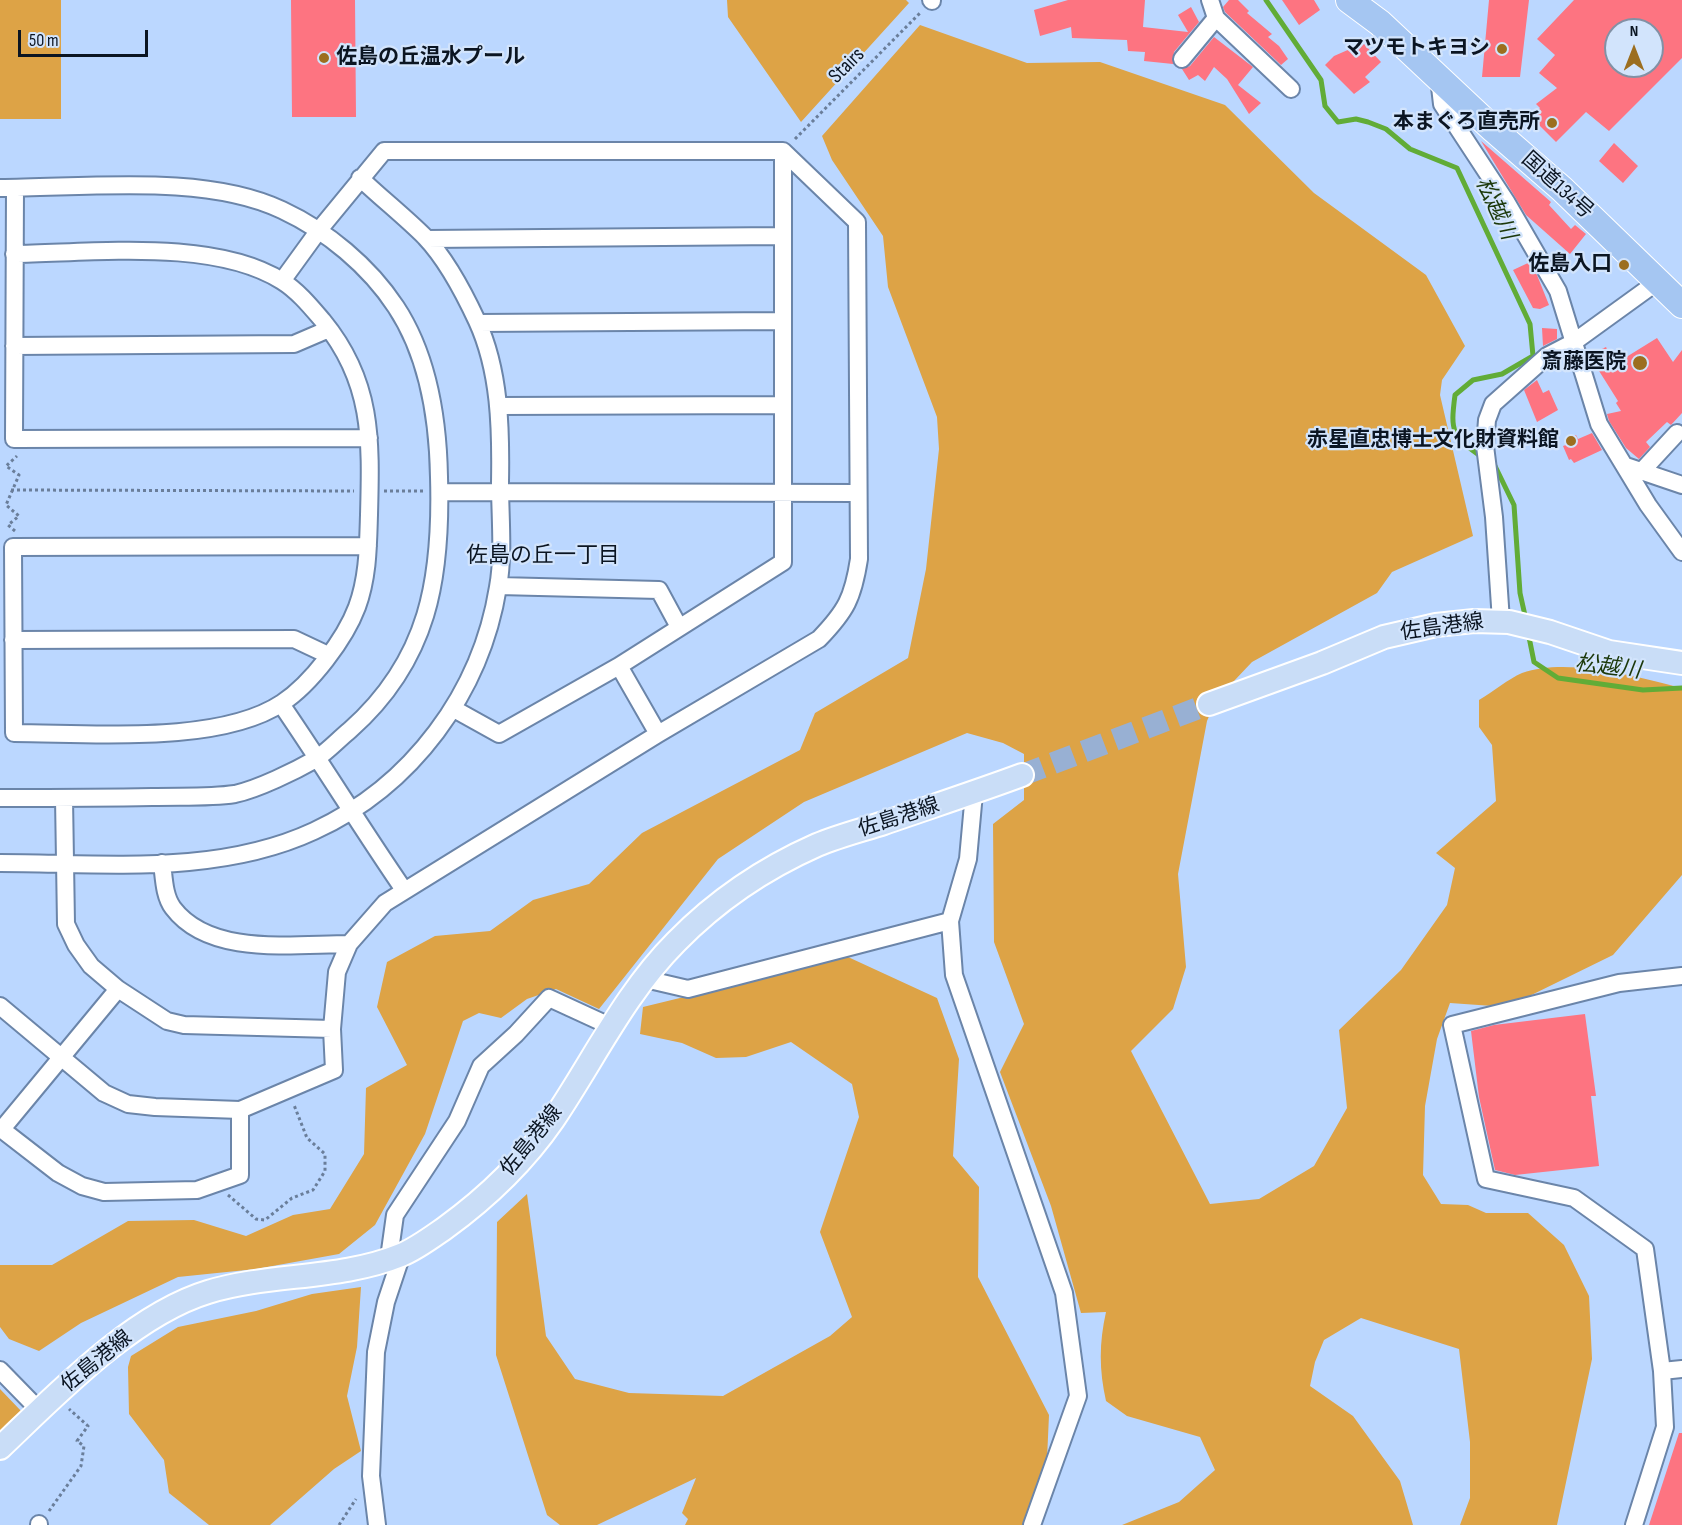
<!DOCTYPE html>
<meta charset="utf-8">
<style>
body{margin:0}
#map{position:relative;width:1682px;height:1525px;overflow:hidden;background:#bbd7ff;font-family:"Sofia Sans Condensed",sans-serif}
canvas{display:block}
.north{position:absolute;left:1604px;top:18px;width:60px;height:60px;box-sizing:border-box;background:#d2e4fc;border:2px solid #8291a5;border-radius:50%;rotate:0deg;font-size:16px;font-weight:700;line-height:24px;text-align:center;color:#0b1522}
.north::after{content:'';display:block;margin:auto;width:21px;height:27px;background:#9c6e1f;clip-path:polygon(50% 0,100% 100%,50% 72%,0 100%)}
.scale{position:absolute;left:18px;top:30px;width:130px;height:27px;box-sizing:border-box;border:3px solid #0b1522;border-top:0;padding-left:8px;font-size:18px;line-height:21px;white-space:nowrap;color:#0b1522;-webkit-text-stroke:4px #d2e4fc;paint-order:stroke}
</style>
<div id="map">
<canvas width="1682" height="1525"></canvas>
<div class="north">N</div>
<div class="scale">50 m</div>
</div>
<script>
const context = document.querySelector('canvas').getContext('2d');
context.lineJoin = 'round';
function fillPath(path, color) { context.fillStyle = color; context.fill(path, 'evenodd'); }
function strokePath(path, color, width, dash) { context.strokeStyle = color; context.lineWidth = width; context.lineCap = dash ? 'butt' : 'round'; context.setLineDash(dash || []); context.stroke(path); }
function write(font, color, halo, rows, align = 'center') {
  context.font = font + ' "Sofia Sans Condensed","Noto Sans JP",sans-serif'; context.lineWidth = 4.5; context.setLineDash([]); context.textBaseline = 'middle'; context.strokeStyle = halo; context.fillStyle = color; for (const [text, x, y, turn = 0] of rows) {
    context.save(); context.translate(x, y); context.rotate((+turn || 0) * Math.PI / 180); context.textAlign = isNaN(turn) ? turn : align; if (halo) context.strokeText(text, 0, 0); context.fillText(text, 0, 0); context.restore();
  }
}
fillPath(new Path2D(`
 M0,0H61V119H0Z
 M727,0H906L909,3L801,122L728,17Z
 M920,25L1027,63L1100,62L1225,105L1314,193L1426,275L1465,346L1442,380L1440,395L1473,536L1392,572L1377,593L1252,662L1216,700L1207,721L1178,874L1186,967L1173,1009L1131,1051L1210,1204L1259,1199L1314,1166L1347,1108L1339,1030L1401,970L1447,905L1455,868L1436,853L1496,801L1492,745L1479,727V700C1493,692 1508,679 1522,673C1568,657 1637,677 1682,688V875L1613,955L1507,1007L1450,1003L1437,1039L1425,1106L1423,1175L1441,1204L1468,1205L1486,1213H1528L1564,1245L1589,1296L1592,1359L1557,1525H1460L1470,1498V1442L1459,1349L1361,1318L1324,1340L1315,1362L1310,1386L1353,1416L1400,1481L1413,1525H1122L1179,1502L1215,1470L1200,1437L1127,1416L1106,1401C1099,1370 1099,1343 1106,1312L1081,1313L1051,1206L1000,1072L1024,1024L994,942L993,824L1024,800V754L1003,743L967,733L804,802L718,859L599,1009L556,989L527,999L501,1018L479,1013L463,1021L425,1134L375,1225L339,1254L256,1269L178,1277L81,1323L39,1351L9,1339L0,1327V1265H52L128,1221L194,1220L246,1236L293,1215L330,1209L364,1154L366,1088L407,1065L377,1007L387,962L435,936L490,931L533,900L589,884L642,833L800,750L815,713L908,658L926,569L939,449L937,417L888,287L883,236L832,160L822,136Z
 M848,957L937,998L959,1059L953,1156L979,1187L978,1277L1049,1415L1047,1459L1023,1525H685L688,1519L682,1513L696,1478L597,1525H560L547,1515L496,1355L497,1222L527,1194L546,1336L575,1379L629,1393L723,1396L830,1336L852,1317L820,1232L859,1117L852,1084L791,1042L746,1057L716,1058L682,1043L640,1034L643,1007Z
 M361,1287L357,1347L347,1396L361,1451L334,1469L270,1525H209L169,1493L164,1460L129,1414L128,1367L131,1356L178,1327L256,1311L312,1294Z
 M0,1389L23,1413L0,1436Z`), '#dda346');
strokePath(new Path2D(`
 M1266,0L1321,80L1325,106L1338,122L1356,119L1368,122L1386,129L1410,149L1457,168L1530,324L1533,356L1502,374L1473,380L1455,395C1450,433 1452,436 1483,458
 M1491,463L1495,466L1514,505L1520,593L1526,620
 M1528,632L1534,662L1558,678L1643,690L1682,688`), '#61ac37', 5);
fillPath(new Path2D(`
 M291,0H355L356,117H292Z
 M1068,0H1145L1143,27L1188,32L1178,15L1191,7L1199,22L1174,52L1173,64L1144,61L1145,52L1128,51L1127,40L1072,38L1071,27L1040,36L1034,10Z
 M1229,0H1238L1249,11L1247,13L1272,34L1268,37L1279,46L1288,59L1281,65L1225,12L1223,7Z
 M1282,0H1314L1320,10L1299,25Z
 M1489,0H1529L1520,77H1482Z
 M1574,0H1682V58L1609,131L1586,112L1556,142L1532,118L1540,108L1536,104L1557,88L1539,73L1555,55L1537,39ZM1616,30H1652V66H1616Z
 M1214,37L1253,67L1238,85L1261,103L1249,114L1227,79L1214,67L1205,81L1198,75L1189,80L1182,69L1190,66Z
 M1364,44L1381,62L1365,77L1370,82L1354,94L1325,65L1334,56L1350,49L1353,52Z
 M1481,141L1551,202L1549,205L1571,229L1575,225L1586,234L1570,254L1526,215Z
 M1614,143L1638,166L1623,183L1599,161Z
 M1528,263L1537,275L1549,305L1540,309L1533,308L1513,270Z
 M1542,328L1557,329V339L1543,346Z
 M1657,338L1673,362L1682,350V413L1671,425L1667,422L1646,442L1650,447L1639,459L1626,448L1609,421L1607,414L1621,411L1616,403L1618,401L1589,355L1606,347L1615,364Z
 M1537,380L1543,393L1549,390L1558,410L1537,422L1524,390Z
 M1592,433L1602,450L1574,463L1571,459L1569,460L1563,446L1566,445L1565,440L1576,435L1578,439Z
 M1585,1014L1596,1096H1591L1599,1166L1515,1175L1495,1170L1479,1097L1471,1031L1494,1025Z
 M1679,1433H1682V1525H1649Z`), '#fd7481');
strokePath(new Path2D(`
 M1022,775L1209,704`), '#98b0d3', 22, [22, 11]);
const minor = new Path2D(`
 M931,0L932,1
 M1210,0L1216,18L1291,89
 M1182,59L1216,18
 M1439,78L1442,104L1507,203L1558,291L1599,424L1648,505L1682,552
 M0,188C85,188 205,173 282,210C327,231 369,266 396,307C429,357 438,419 439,477C442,578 429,660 350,730C339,739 328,751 316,759C295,771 258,789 235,794C208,798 179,796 152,797C101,798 51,798 0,798
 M15,188L14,439L369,438
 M427,239L781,236
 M14,254C93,253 214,238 282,281C298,291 311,307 323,321C373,382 371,440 369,515C368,547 368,577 357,607C345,639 311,684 282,703C219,745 89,733 14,733L13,547L368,546
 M478,323L782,321
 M14,346L294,344L329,329
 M498,406L782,405
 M1626,466L1682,485
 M1641,472L1677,433
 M440,492L858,493
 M499,586L659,590L679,627
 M1501,621L1494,517L1485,446L1487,420L1493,404L1547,356L1574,342L1657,282
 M13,640L294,639L328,655
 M619,666L658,734
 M281,704C323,765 362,829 404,890
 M454,709L499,734L619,666L783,562V151
 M974,793L968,859L950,921L954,975L1064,1293L1078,1396L1032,1525
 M64,798L66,924L76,945L91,966L118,989L167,1021L184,1025L332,1029
 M0,863C104,863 217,876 314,831C412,786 481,693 498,587C504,554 500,517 500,483C501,429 500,371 477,321C464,293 447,260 425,237C405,217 381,198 360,178
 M162,863C164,878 164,896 173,908C210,957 294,944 349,944
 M1682,976L1619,983L1452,1025L1486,1179L1574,1198L1645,1249L1662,1371L1682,1369
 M645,979L688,989L950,921
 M0,1006L104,1093L128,1104L155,1107L240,1110L334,1070L332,1029L337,972L349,944L385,903L658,734L819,639C846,611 853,598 859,559L857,222L783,151H384L319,230L282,281
 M0,1128L58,1173L82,1186L104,1192L197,1190L240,1175V1110
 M2,1129L118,989
 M389,1258L395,1215L457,1121L481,1066L516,1034L549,998L612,1027
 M0,1370L40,1411
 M39,1525V1524
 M377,1525L371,1476L376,1352L386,1302L402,1254
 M1634,1525L1665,1427L1662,1371`);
const major = new Path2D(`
 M1209,704L1322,663L1384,637L1436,625L1474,621L1509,622L1550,632L1609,652L1682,663
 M0,1448C56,1395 132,1315 208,1292C270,1273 340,1280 401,1255C416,1249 432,1237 445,1228C485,1199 524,1162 553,1120C593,1061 625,993 676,942C716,901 765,868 817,845C838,836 862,830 884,823C930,807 976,792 1022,775`);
const highway = new Path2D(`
 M1349,0L1380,23L1493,129L1562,189L1682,305`);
strokePath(minor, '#6b85a9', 20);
strokePath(major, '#fff', 26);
strokePath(highway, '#fff', 28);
strokePath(new Path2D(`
 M795,139L921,12
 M11,490L354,491
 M384,491H423
 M15,531L8,525L19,516L6,505L19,475L6,466L17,456
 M228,1195L256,1219L265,1220L292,1198L313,1190L325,1171V1154L307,1138L294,1105
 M49,1511L81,1466L84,1446L77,1441L88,1426L69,1409
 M339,1525L356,1499`), '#6a7e9a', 3, [3, 3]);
strokePath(minor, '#fff', 16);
strokePath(major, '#c9ddf7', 22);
strokePath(highway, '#a5c6f2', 26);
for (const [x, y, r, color] of [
 [1502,49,6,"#9c6e1f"],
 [324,58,6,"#9c6e1f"],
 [1552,123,6,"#9c6e1f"],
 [1624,265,6,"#9c6e1f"],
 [1640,363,8,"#9c6e1f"],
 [1571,441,6,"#9c6e1f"]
]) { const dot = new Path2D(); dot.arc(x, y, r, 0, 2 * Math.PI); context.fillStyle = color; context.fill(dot); strokePath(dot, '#d2e4fc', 2); }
write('bold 21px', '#0b1522', '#d2e4fc', [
 ["マツモトキヨシ",1490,49],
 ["佐島の丘温水プール",336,58,"left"],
 ["本まぐろ直売所",1540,123],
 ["佐島入口",1612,265],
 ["斎藤医院",1626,363],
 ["赤星直忠博士文化財資料館",1559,441]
], 'right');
write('21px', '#0b1522', '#d2e4fc', [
 ["Stairs",847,66,-45],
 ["国道134号",1557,186,42],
 ["佐島港線",1442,628,-8],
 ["佐島港線",899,818,-18],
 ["佐島港線",532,1141,-51],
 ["佐島港線",97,1362,-39]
]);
write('italic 22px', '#1c390b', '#d2e4fc', [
 ["松越川",1495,209,65],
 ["松越川",1608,668,7]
]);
write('22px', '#0b1522', '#d2e4fc', [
 ["佐島の丘一丁目",543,556]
]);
</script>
